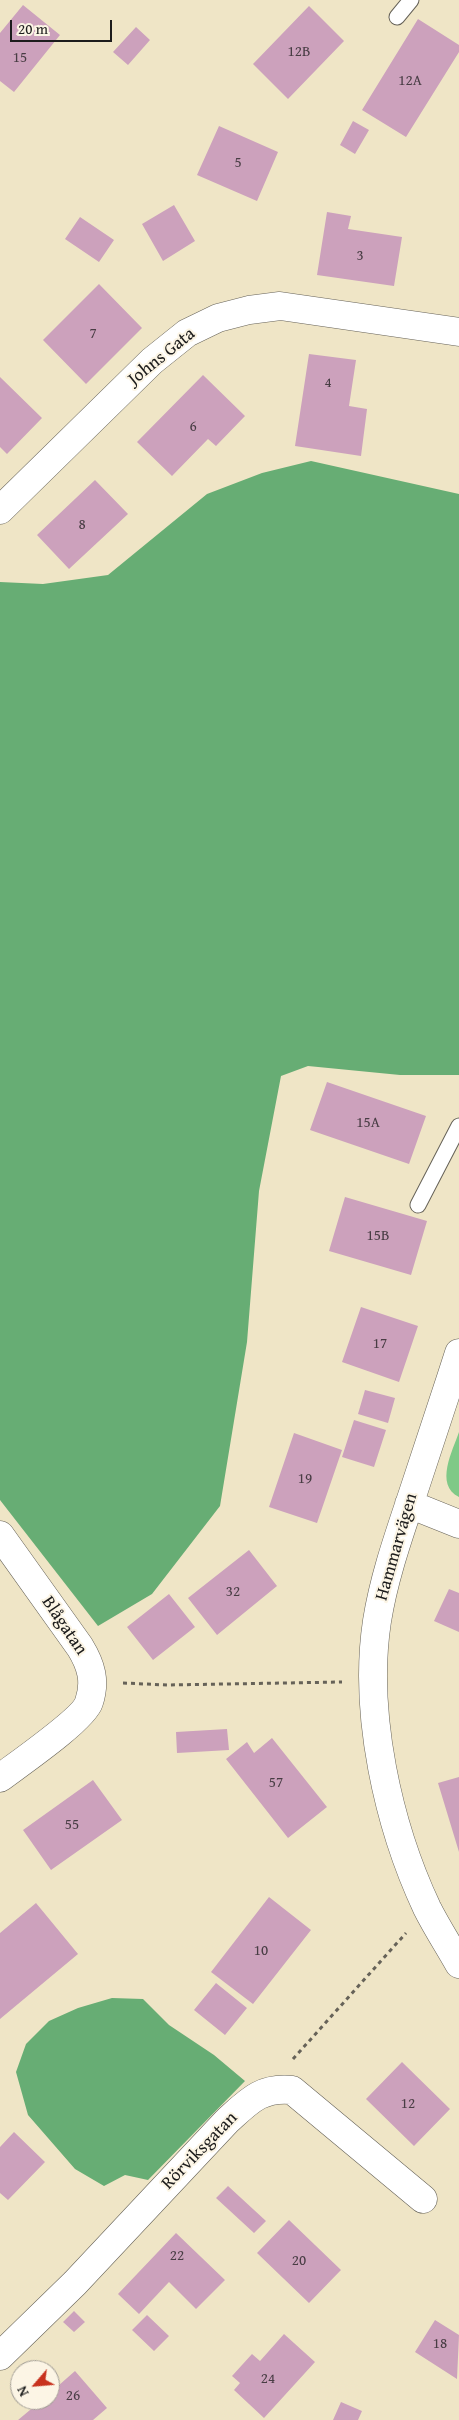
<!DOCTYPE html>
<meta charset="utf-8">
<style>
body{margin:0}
#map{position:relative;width:459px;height:2420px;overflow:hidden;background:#efe5c6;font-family:"Gentium Book Plus",serif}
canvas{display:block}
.north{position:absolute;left:10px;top:2360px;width:50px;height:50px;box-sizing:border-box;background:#fcf5e5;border:1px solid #a29e95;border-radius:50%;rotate:243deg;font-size:14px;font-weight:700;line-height:20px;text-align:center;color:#1c1c1c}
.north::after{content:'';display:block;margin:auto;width:18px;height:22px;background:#c8321e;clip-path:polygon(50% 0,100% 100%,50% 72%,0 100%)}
.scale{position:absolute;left:10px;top:20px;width:102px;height:22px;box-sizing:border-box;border:2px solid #1c1c1c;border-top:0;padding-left:6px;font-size:15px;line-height:18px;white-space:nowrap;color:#1c1c1c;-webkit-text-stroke:4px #fcf5e5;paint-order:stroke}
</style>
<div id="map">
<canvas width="459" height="2420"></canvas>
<div class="north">N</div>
<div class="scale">20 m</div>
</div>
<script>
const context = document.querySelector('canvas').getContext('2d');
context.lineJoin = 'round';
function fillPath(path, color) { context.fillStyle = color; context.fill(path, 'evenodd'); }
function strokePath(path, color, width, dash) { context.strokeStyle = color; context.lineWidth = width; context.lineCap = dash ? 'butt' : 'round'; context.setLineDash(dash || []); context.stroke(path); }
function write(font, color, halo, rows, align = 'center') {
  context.font = font + ' "Gentium Book Plus",serif'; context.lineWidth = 4; context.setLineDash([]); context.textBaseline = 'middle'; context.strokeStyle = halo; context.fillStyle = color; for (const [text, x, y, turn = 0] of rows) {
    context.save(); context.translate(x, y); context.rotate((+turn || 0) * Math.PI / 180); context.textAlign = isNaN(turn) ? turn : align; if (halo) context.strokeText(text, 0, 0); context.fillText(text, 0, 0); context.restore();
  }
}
fillPath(new Path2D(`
 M459,1432V1497C434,1485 453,1450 459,1432Z`), '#7fc987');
fillPath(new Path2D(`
 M311,461L459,494V1075H400L308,1066L281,1076L259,1191L247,1342L220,1506L152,1594L98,1626L0,1500V582L43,584L108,575L207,494L262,473Z
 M112,1998L143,1999L169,2025L214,2055L245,2081L148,2180L125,2175L104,2186L75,2169L28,2115L16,2072L26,2044L49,2021L78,2008Z`), '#67ad74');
fillPath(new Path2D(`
 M23,5L60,35L14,92L0,81V33Z
 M309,6L344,41L288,99L253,64Z
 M418,19L459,45V52L406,137L362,110Z
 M136,27L150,40L128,65L113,52Z
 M353,121L369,130L355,154L340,145Z
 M219,126L278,152L257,201L197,175Z
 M174,205L195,241L163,261L142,224Z
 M327,212L351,216L348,229L402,237L394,286L317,275Z
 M80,217L114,240L99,262L65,239Z
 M99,284L142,328L86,384L43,340Z
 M309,354L356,360L349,406L367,409L361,456L295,446Z
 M203,375L245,416L216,446L208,439L172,476L137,442Z
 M0,377L42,418L7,454L0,447Z
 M95,480L128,514L69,569L37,535Z
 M327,1082L426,1116L409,1164L310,1130Z
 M345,1197L427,1221L411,1275L329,1251Z
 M361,1307L418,1326L399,1382L342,1362Z
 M365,1390L395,1398L388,1423L358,1414Z
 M354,1420L386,1430L374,1467L342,1457Z
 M294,1433L342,1450L317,1523L269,1507Z
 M249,1550L277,1586L217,1635L188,1598Z
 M449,1589L459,1593V1632L434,1621Z
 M169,1594L195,1627L153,1660L127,1627Z
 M227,1729L229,1750L177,1753L176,1732Z
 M272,1738L327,1807L288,1838L226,1759L247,1742L254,1753Z
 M459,1777V1852L438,1783Z
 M93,1780L122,1820L51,1870L23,1830Z
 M269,1897L311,1930L253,2004L211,1972Z
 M36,1903L78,1954L0,2019V1933Z
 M216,1983L247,2008L225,2035L194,2010Z
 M402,2062L450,2109L414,2146L366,2099Z
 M14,2132L45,2162L8,2200L0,2193V2147Z
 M228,2186L266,2221L254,2233L216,2198Z
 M289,2220L341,2270L309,2303L257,2253Z
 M176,2233L225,2280L196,2309L169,2282L139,2314L118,2294Z
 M74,2311L85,2322L74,2332L63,2322Z
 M147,2315L169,2336L154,2351L132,2330Z
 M435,2320L459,2335L457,2379L415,2352Z
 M284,2334L315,2362L264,2418L234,2390L240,2383L232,2376L252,2354L260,2361Z
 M75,2371L107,2408L93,2420H18L42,2400H50V2393Z
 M341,2402L362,2411L358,2420H333Z`), '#cca1bc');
const lane = new Path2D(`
 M397,17L411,0
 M418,1205L459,1126`);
const street = new Path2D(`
 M0,510L152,361L187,333L218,318L249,310L280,306L459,332
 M459,1353C444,1400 428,1447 413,1493C399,1535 384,1577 377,1621C363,1713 388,1825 427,1908C437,1928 449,1946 459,1964
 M409,1504L459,1524
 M0,1535L80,1647C91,1665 96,1681 89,1702C84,1719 17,1765 0,1778
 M0,2356L75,2283L227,2121C249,2101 261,2087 292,2090L423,2199`);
strokePath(lane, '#666258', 17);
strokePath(street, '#666258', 29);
strokePath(new Path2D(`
 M123,1683L167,1685L342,1682
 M293,2059L406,1933`), '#666258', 3, [4, 4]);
strokePath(lane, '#fff', 15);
strokePath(street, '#fff', 28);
write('15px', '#483d44', null, [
 ["12B",299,52],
 ["15",20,58],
 ["12A",410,81],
 ["5",238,163],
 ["3",360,256],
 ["7",93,334],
 ["4",328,383],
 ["6",193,427],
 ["8",82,525],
 ["15A",368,1123],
 ["15B",378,1236],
 ["17",380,1344],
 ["19",305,1479],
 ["32",233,1592],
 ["57",276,1783],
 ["55",72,1825],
 ["10",261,1951],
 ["12",408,2104],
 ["22",177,2256],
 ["20",299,2261],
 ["18",440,2344],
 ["24",268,2379],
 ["26",73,2396]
]);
write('18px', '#1c1c1c', '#fcf5e5', [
 ["Johns Gata",162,357,-39],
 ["Hammarvägen",397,1547,-74],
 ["Blågatan",64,1626,56],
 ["Rörviksgatan",200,2151,-46]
]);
</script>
